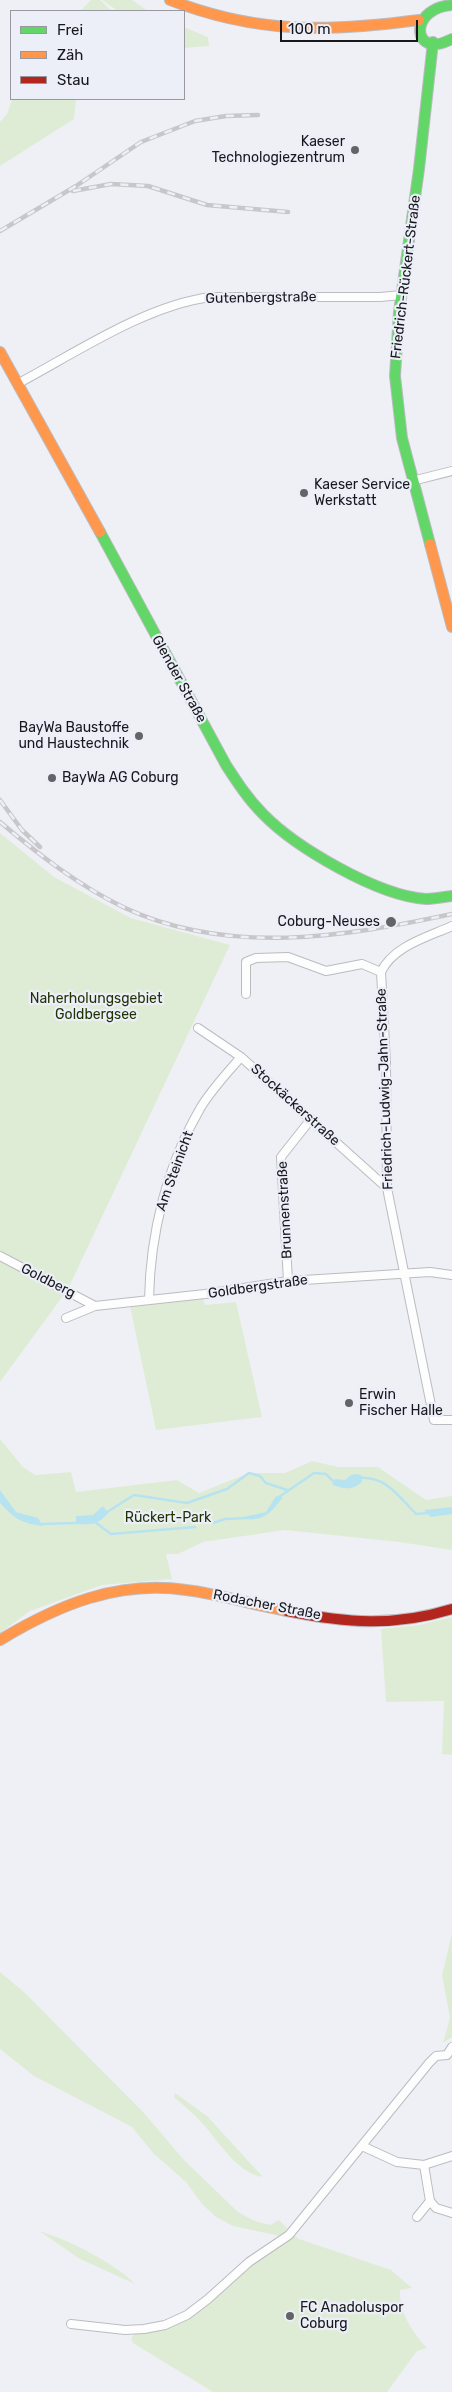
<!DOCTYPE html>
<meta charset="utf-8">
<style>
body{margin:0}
#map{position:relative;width:452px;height:2392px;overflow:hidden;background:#eff0f5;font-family:Rubik,sans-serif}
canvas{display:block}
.legend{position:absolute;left:10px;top:10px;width:175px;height:90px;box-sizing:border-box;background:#eceef8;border:1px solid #9798a0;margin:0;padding:6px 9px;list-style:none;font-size:15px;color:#17181c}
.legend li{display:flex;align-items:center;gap:10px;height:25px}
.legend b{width:25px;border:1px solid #9798a0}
.scale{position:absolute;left:280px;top:20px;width:138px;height:22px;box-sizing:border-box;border:2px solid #17181c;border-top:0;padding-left:6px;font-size:15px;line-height:18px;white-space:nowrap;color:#17181c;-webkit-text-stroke:4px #eceef8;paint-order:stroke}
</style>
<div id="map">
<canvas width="452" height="2392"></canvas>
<ul class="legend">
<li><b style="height:6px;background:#63d668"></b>Frei</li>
<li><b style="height:6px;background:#ff974d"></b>Zäh</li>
<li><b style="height:6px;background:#b3261e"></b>Stau</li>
</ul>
<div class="scale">100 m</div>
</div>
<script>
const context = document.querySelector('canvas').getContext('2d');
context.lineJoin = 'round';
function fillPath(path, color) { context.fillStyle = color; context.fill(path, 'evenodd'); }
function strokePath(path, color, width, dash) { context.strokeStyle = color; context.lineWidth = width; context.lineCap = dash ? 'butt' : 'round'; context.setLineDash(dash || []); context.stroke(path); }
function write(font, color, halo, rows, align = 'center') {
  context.font = font + ' Rubik,sans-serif'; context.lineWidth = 4.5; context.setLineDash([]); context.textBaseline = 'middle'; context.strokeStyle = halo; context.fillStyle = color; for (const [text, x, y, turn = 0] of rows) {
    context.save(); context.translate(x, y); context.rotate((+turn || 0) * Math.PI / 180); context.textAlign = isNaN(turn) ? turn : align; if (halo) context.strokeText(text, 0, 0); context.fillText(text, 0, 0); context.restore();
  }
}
fillPath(new Path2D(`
 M91,0H100L112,11H80Z
 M102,0H132L148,11H118Z
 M184,27L208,37L209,46L184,48Z
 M12,99H76L74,119L0,166V122L7,114Z
 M0,833L54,877L131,918L230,945L68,1289L0,1382Z
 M203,1299L205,1305L236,1302L262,1417L156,1430L130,1306Z
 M0,1439L23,1467L35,1475L71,1472L76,1492L177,1480L199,1493L249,1473H285L312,1461L338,1467H378L426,1500L452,1496V1550L399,1542L285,1530L203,1542L178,1554H166L172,1579L102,1585L30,1611L0,1633Z
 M452,1617V1755L442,1754L444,1701L386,1702L381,1629L419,1625Z
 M452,1933V2037L443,2043L450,2018L442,1975Z
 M0,1972L24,1992L144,2113L184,2160L238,2212L255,2221L270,2225L279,2220L288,2229L280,2236L233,2226L216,2217L202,2204L186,2182L153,2153L132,2127L34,2076L0,2049Z
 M175,2093L207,2116L263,2177C238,2174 219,2142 203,2124C194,2114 184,2106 174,2097Z
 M39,2231C67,2239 115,2263 135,2284L80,2259Z
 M294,2235L299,2239L391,2270L412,2288L400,2290C399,2312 412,2332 427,2348L417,2351L387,2392H213L133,2343L131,2338L137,2331L169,2325L250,2263Z`), '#dfecd5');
fillPath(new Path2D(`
 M357,1474L361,1475L362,1482C351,1491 345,1489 332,1485L335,1479L345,1480L351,1475Z
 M0,1490L16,1512L38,1518L43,1526C20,1523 15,1519 0,1503Z
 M276,1496L283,1497C270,1515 261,1523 239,1518L266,1512Z
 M103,1506L108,1513C98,1525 91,1525 76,1524V1516L93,1515Z
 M452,1507V1514L431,1517L424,1510Z`), '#b7e3f0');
strokePath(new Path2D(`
 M358,1478C387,1476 398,1496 416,1514L428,1513
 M276,1499L314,1473L326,1474L335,1483
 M104,1514L134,1495L187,1503L227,1489L249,1473L260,1476L266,1483L287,1490
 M95,1522L111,1534L195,1527
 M213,1523L225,1519L246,1518
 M40,1524L77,1523`), '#b7e3f0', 2.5);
const street = new Path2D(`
 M19,383C77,352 145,306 210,297H380L402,295
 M412,481L452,471
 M452,926C428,937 393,946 381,972L386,1063L387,1188L434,1420H452
 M246,994V962L256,958L288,957L326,971L362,964L381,972
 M198,1028L241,1057L387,1188
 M0,1256L95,1306
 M288,1281L281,1157L311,1119
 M149,1300C150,1234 167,1165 201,1107C212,1089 227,1073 241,1057
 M66,1318L95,1306L205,1294L288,1281L430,1272L452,1275
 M362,2146L397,2162L424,2165L452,2156
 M424,2165L430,2201L436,2208L452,2213
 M417,2217L430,2201
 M71,2324L125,2330L144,2329L165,2325L187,2315L208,2299L249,2262L289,2235L429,2063L436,2056L447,2055L452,2047`);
const fast = new Path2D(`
 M452,5C413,8 412,47 437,44C442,44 447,41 452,39
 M100,532L226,765C237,782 248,799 263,814C295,847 378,896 426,899C434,899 443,897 452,896
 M430,544L402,438L395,376L399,312L419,169L433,42`);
const slow = new Path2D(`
 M170,0C257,34 328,32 419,20
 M0,352L100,532
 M430,544L452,627
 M0,1640C58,1605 118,1580 186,1590C220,1594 253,1605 287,1611`);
const jam = new Path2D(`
 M287,1611C346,1623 394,1627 452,1609`);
strokePath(street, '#bbbcc0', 10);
strokePath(fast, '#bbbcc0', 12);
strokePath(slow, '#bbbcc0', 12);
strokePath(jam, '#bbbcc0', 12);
strokePath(street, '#fdfdfe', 8);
strokePath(fast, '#63d668', 10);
strokePath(slow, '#ff974d', 10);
strokePath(jam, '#b3261e', 10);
const rail = new Path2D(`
 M73,191L111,184L148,186L207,205L288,212
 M0,231L76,186L141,142L195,121L226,116L258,115
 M0,800L22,830L40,847
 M0,822C38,854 79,886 125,908C229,956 344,937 452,914`);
strokePath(rail, '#c7c7c9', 4.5);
strokePath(rail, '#eceef8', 2.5, [8]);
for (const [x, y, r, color] of [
 [355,150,5,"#636468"],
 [304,493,5,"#636468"],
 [139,736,5,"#636468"],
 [52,778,5,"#636468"],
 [391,922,6,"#636468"],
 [349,1403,5,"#636468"],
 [290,2316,5,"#636468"]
]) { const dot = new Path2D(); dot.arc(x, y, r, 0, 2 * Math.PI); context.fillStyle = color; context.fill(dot); strokePath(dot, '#eceef8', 2); }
write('14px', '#17181c', '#eceef8', [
 ["Kaeser",345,142,"right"],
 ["Technologiezentrum",345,158,"right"],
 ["Kaeser Service",314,485],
 ["Werkstatt",314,501],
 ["BayWa Baustoffe",129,728,"right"],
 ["und Haustechnik",129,744,"right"],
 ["BayWa AG Coburg",62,778],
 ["Coburg-Neuses",380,922,"right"],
 ["Erwin",359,1395],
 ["Fischer Halle",359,1411],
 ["FC Anadoluspor",300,2308],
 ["Coburg",300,2324]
], 'left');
write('14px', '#17181c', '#eceef8', [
 ["Friedrich-Rückert-Straße",406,277,-83],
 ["Gutenbergstraße",261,298,-1],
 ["Glender Straße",179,679,61],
 ["Friedrich-Ludwig-Jahn-Straße",385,1089,-92],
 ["Stockäckerstraße",295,1105,42],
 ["Am Steinicht",175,1171,-70],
 ["Brunnenstraße",285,1210,-93],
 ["Goldberg",48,1281,27],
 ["Goldbergstraße",258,1287,-8],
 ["Rodacher Straße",267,1605,11]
]);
write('14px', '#1f3200', '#eceef8', [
 ["Naherholungsgebiet",96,999],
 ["Goldbergsee",96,1015],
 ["Rückert-Park",168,1518]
]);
</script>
